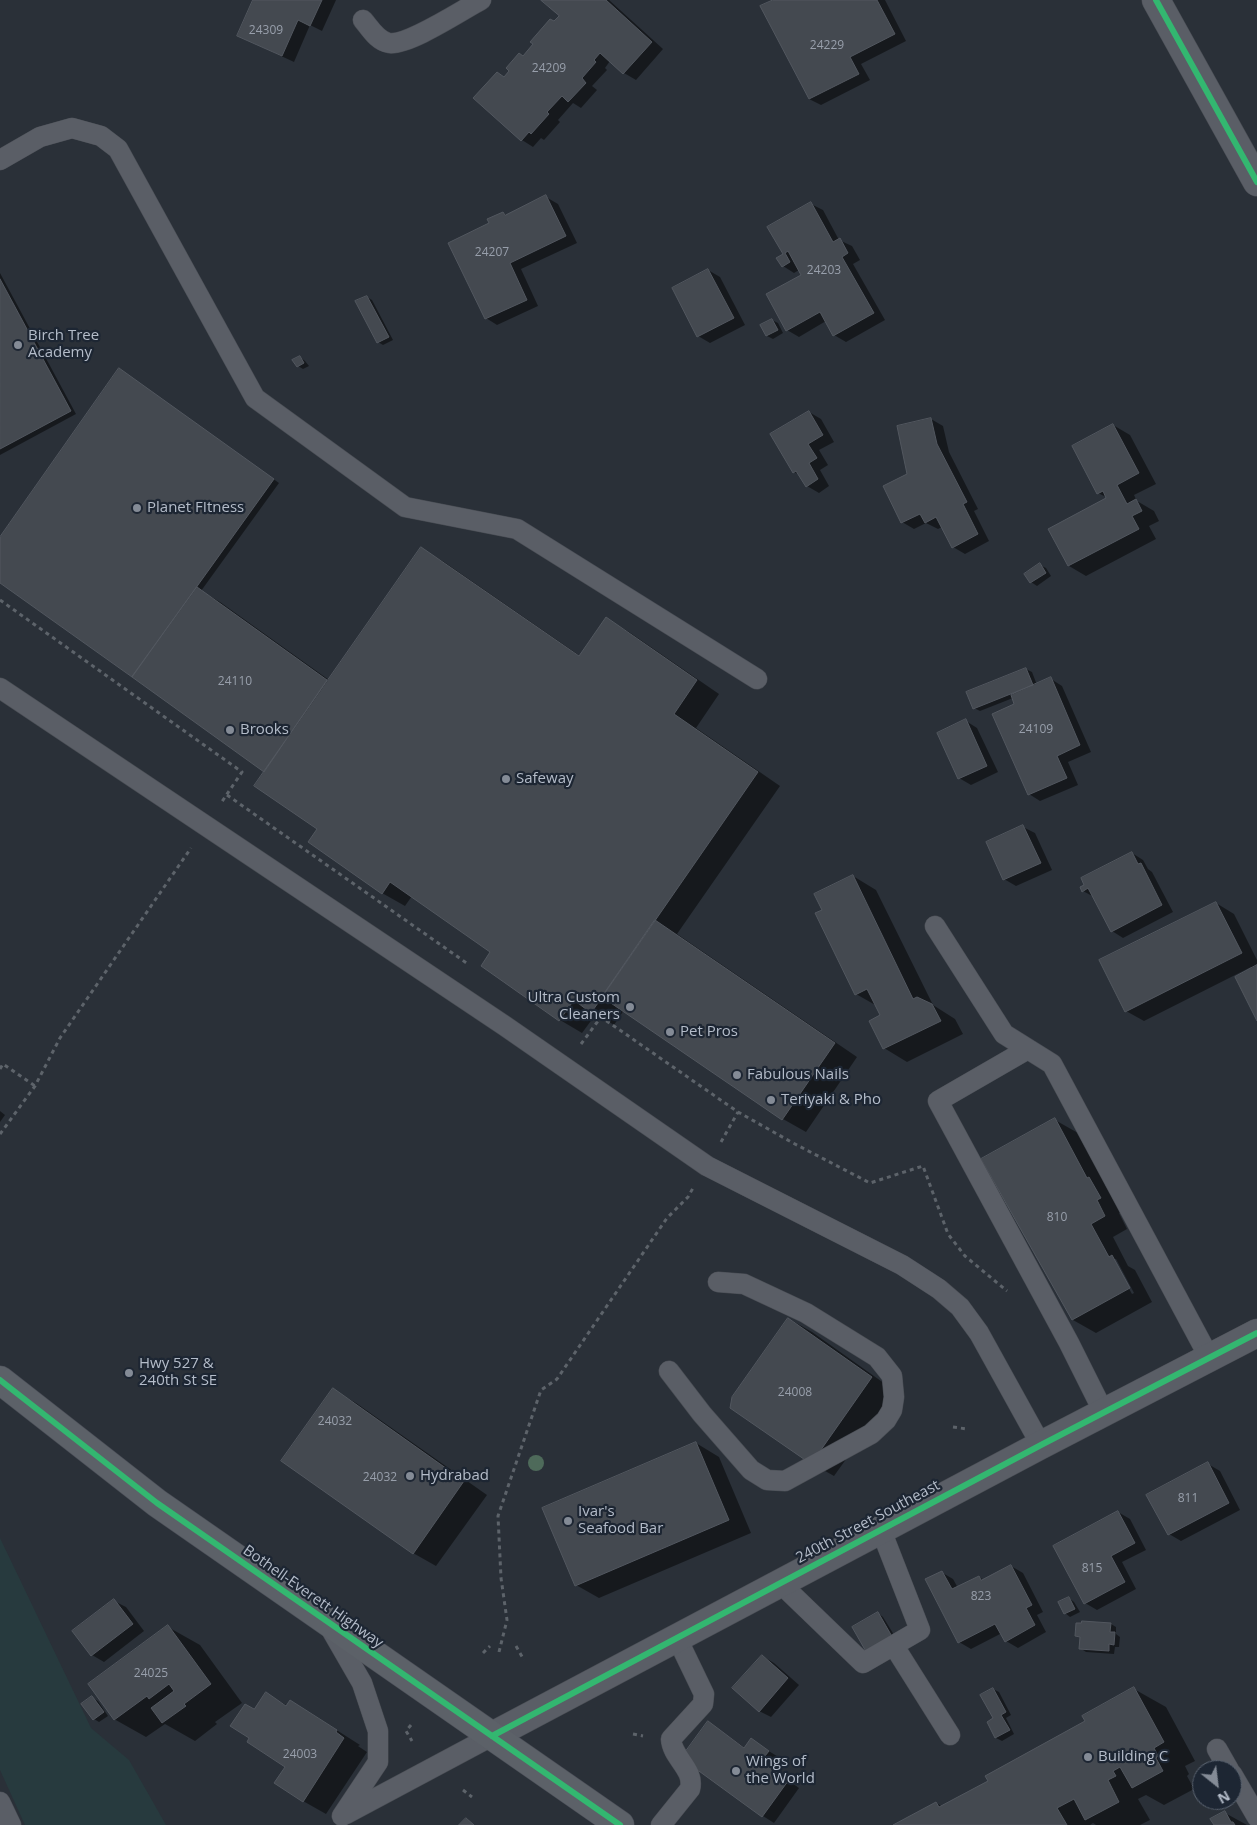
<!DOCTYPE html>
<style>
body{margin:0}
#map{position:relative;width:1257px;height:1825px;overflow:hidden;background:#2a3038;font-family:"Open Sans",sans-serif}
canvas{display:block}
.north{position:absolute;left:1192px;top:1760px;width:50px;height:50px;box-sizing:border-box;background:#1d2633;border:1px solid #59626f;border-radius:50%;rotate:151deg;font-size:14px;font-weight:700;line-height:20px;text-align:center;color:#b4bcc9}
.north::after{content:'';display:block;margin:auto;width:18px;height:22px;background:#848b96;clip-path:polygon(50% 0,100% 100%,50% 72%,0 100%)}
</style>
<div id="map">
<canvas width="1257" height="1825"></canvas>
<div class="north">N</div>
</div>
<script>
const context = document.querySelector('canvas').getContext('2d');
context.lineJoin = 'round';
function fillPath(path, color) { context.fillStyle = color; context.fill(path, 'evenodd'); }
function strokePath(path, color, width, dash) { context.strokeStyle = color; context.lineWidth = width; context.lineCap = dash ? 'butt' : 'round'; context.setLineDash(dash || []); context.stroke(path); }
function write(font, color, halo, rows, align = 'center') {
  context.font = font + ' "Open Sans",sans-serif'; context.lineWidth = 4.5; context.setLineDash([]); context.textBaseline = 'middle'; context.strokeStyle = halo; context.fillStyle = color; for (const [text, x, y, turn = 0] of rows) {
    context.save(); context.translate(x, y); context.rotate((+turn || 0) * Math.PI / 180); context.textAlign = isNaN(turn) ? turn : align; if (halo) context.strokeText(text, 0, 0); context.fillText(text, 0, 0); context.restore();
  }
}
fillPath(new Path2D(`
 M0,1538L91,1728L129,1760L166,1825H25L0,1770Z`), '#273a3e');
fillPath(new Path2D(`
 M254,0H336L322,31L310,25L294,62L238,36Z
 M543,0H609L663,49L636,80L624,73L610,61L605,68L607,70L592,86L597,90L581,108L573,103L558,120L560,122L544,140L541,138L533,147L522,140L498,73L505,78L561,16Z
 M775,0H885L906,41L861,64L870,80L821,105L809,99Z
 M546,197L558,204L577,243L521,269L538,306L497,325L486,318L490,224L503,213L507,215Z
 M811,204L823,210L839,240L852,246L860,260L853,264L885,320L846,342L834,335L826,321L799,337L787,330L802,276L799,270L794,273L783,266L784,254Z
 M708,270L720,277L745,325L710,343L698,336Z
 M0,273L76,414L0,455Z
 M367,297L372,300L393,340L383,345L378,342Z
 M772,320L778,323L783,333L773,339L767,336L762,326Z
 M300,357L305,361L309,366L303,369L298,366Z
 M125,373L279,483L201,591L220,602L329,680L421,549L444,562L580,656L606,619L629,632L719,694L696,728L780,786L677,934L857,1057L806,1132L783,1119L624,1010L614,1025L596,1014L582,1033L560,1020L492,952L412,896L405,906L382,893L265,771L0,582V539Z
 M809,412L821,419L834,442L819,450L828,465L820,470L829,486L819,493L807,486L800,475L794,472Z
 M931,419L943,426L949,452L978,509L974,511L989,541L965,554L953,547L942,527L938,529L926,523L914,529L902,522L909,474Z
 M1113,425L1130,435L1156,484L1134,495L1137,501L1154,511L1159,521L1149,526L1156,539L1086,576L1069,566L1108,498L1098,493Z
 M1040,565L1046,568L1051,576L1037,586L1031,582L1026,574Z
 M1026,669L1032,672L1037,685L1051,679L1062,686L1091,752L1068,762L1078,785L1040,801L1029,794L1016,705L1013,698L980,711L974,708Z
 M966,721L977,728L998,772L971,785L959,778Z
 M1023,827L1035,833L1052,870L1016,886L1004,879Z
 M1132,853L1143,860L1148,869L1152,872L1173,912L1123,938L1112,931L1094,897L1083,891Z
 M853,876L876,890L933,1005L955,1019L963,1034L907,1062L884,1048L882,1016L877,1006L856,994L824,911Z
 M1216,903L1234,914L1257,960V1018L1251,967L1144,1021L1126,1011Z
 M0,1111L5,1115L0,1122Z
 M1055,1120L1078,1133L1123,1211L1119,1213L1127,1229L1113,1237L1128,1266L1135,1270L1152,1302L1096,1333L1073,1320L983,1159ZM1113,1259H1116L1134,1293L1132,1294Z
 M789,1319L812,1332L895,1391L834,1476L811,1463Z
 M333,1390L356,1403L487,1495L436,1566L413,1553Z
 M696,1443L719,1457L751,1533L599,1598L576,1585Z
 M1208,1464L1220,1471L1240,1510L1181,1541L1169,1534Z
 M1118,1512L1130,1519L1146,1550L1122,1562L1136,1589L1097,1610L1085,1603Z
 M1011,1566L1023,1573L1043,1612L1037,1615L1046,1632L1018,1648L1006,1641L1002,1633L971,1649L959,1642L941,1572L953,1579L958,1588L979,1577L984,1580Z
 M1069,1598L1074,1602L1080,1612L1070,1617L1065,1613Z
 M114,1601L126,1607L144,1631L104,1662L92,1655Z
 M878,1613L883,1617L899,1643L874,1657Z
 M1111,1624L1116,1627V1634L1120,1637L1119,1647H1115L1114,1654L1086,1652L1080,1648L1081,1638L1076,1635Z
 M168,1627L200,1645L242,1703L215,1722L217,1724L195,1741L165,1724L146,1737L114,1719Z
 M762,1656L774,1663L799,1685L771,1717L759,1711Z
 M993,1689L999,1692L1011,1715L1006,1718L1014,1734L1002,1741L996,1738L988,1722L994,1719Z
 M1134,1689L1166,1707L1195,1761L1185,1766L1189,1774L1187,1776L1194,1789L1164,1805L1146,1795L1138,1799L1150,1820L1140,1825H1096L1093,1823L1090,1825H896L936,1803L943,1807L990,1781L1086,1722Z
 M266,1694L288,1706L313,1715L360,1745L358,1746L367,1752L326,1814L303,1801L287,1767L255,1711Z
 M92,1698L98,1701L108,1716L99,1722L94,1719Z
 M720,1730L745,1748L751,1740L780,1758L772,1769L799,1788L774,1823L763,1816Z
 M1225,1813L1247,1825H1215Z`), '#0007');
const building = new Path2D(`
 M253,0H322L310,26L298,20L282,56L237,36Z
 M541,0H606L652,42L623,74L600,53L594,60L596,62L582,78L586,83L568,102L562,96L547,112L549,114L531,134L529,132L521,141L473,98L497,72L504,77L509,71L506,68L519,53L523,56L533,44L530,42L550,19L554,21L559,16Z
 M773,0H877L895,34L850,57L859,74L809,99L760,6Z
 M546,195L566,236L510,263L527,300L485,319L448,243L489,223L487,219L503,212L505,215Z
 M811,202L833,242L840,238L848,253L842,257L874,313L833,336L820,312L786,331L766,294L801,275L788,251L785,253L790,262L782,267L776,258L783,254L767,227Z
 M708,269L734,318L697,337L672,288Z
 M0,279L71,411L0,449Z
 M367,296L389,337L377,343L355,301Z
 M772,319L778,330L766,336L760,325Z
 M300,356L304,363L297,367L292,360Z
 M119,368L274,479L132,677L0,583V537Z
 M809,411L823,435L808,444L817,458L809,463L818,479L806,487L796,471L793,473L770,434Z
 M931,418L937,444L967,502L963,504L978,534L952,548L936,517L925,523L920,514L901,523L883,486L907,474L897,426Z
 M1113,424L1139,473L1117,485L1127,504L1136,499L1142,511L1132,516L1139,529L1068,566L1048,529L1106,498L1103,491L1097,494L1072,446Z
 M421,547L579,656L606,617L697,680L674,714L758,772L591,1013L574,1000L559,1021L481,966L490,952L390,882L382,894L308,842L317,829L254,786Z
 M1040,563L1046,573L1030,583L1024,574Z
 M197,587L327,680L264,772L132,677Z
 M1026,668L1033,685L973,709L966,692Z
 M1051,677L1080,745L1057,756L1067,778L1028,795L992,714L1014,704L1011,695Z
 M966,719L987,766L958,779L937,733Z
 M1023,825L1041,863L1003,880L986,842Z
 M1132,852L1138,864L1141,863L1162,905L1111,932L1088,888L1082,892L1080,887L1084,885L1081,878Z
 M853,875L913,999L917,997L932,1004L941,1021L883,1049L869,1021L880,1015L867,989L855,995L815,913L822,910L814,894Z
 M1216,902L1242,953L1125,1012L1099,960Z
 M655,920L835,1043L782,1120L602,997Z
 M1257,965V1021L1235,977Z
 M1055,1118L1087,1178L1089,1177L1101,1198L1097,1200L1105,1216L1091,1224L1109,1257L1112,1255L1130,1288L1072,1320L981,1159Z
 M788,1318L872,1377L811,1464L730,1408L732,1397Z
 M333,1388L464,1481L413,1554L281,1461Z
 M696,1442L729,1520L575,1586L542,1508Z
 M1208,1462L1229,1503L1168,1535L1146,1495Z
 M1118,1511L1135,1543L1111,1556L1125,1582L1084,1604L1053,1546Z
 M1011,1565L1032,1605L1026,1608L1035,1625L1005,1642L995,1624L958,1643L925,1579L942,1571L952,1589L979,1576L981,1580Z
 M1069,1597L1075,1609L1064,1614L1058,1602Z
 M114,1599L133,1624L91,1656L72,1631Z
 M878,1612L894,1640L868,1655L852,1627Z
 M1082,1621L1111,1623L1110,1632H1115L1114,1645L1109,1644V1651L1079,1649L1080,1637L1075,1636L1076,1623H1081Z
 M168,1625L211,1684L184,1704L186,1706L162,1723L151,1708L174,1691L169,1684L149,1699L147,1696L114,1720L88,1684Z
 M762,1655L788,1678L759,1712L732,1688Z
 M1134,1687L1164,1742L1154,1748L1158,1756L1156,1758L1163,1771L1132,1788L1120,1767L1113,1771L1116,1776L1108,1780L1119,1802L1085,1820L1074,1799L1057,1808L1067,1825H893L936,1802L939,1807L988,1781L985,1776L1085,1721L1082,1716Z
 M993,1688L1006,1712L1001,1715L1010,1730L995,1738L987,1722L993,1718L980,1695Z
 M266,1692L286,1706L290,1700L337,1730L336,1732L344,1738L303,1802L274,1783L285,1767L247,1742L249,1738L230,1726L245,1704L254,1709Z
 M92,1696L104,1712L93,1720L81,1704Z
 M708,1721L744,1748L751,1738L769,1751L761,1761L788,1781L762,1817L681,1758Z
 M1225,1811L1231,1822H1233L1235,1825H1214L1210,1819Z
 M466,1818L474,1825H459Z`);
fillPath(building, '#444950');
strokePath(building, '#52575f', 1);
const service = new Path2D(`
 M363,20C370,28 377,41 389,43C408,46 462,10 481,0
 M0,160L40,137L72,128L101,136L118,149L255,398L405,507L517,529L757,679
 M0,688L505,1026L707,1166L902,1265L939,1289L960,1307L979,1333L1041,1445
 M935,926L1004,1034L1052,1064L1210,1359
 M1028,1049L938,1101L1069,1343L1104,1413
 M669,1371L702,1414L751,1470L767,1480L785,1481L871,1434L886,1420L892,1410L894,1397L892,1376L877,1357L806,1313L744,1284L718,1282
 M780,1583L863,1663L920,1630L881,1530
 M328,1624L362,1683L378,1731V1762L342,1816
 M894,1646L950,1735
 M1217,1749L1229,1770
 M1232,1774L1257,1817
 M0,1802L11,1825
 M346,1814L492,1736
 M661,1825L690,1789C695,1769 672,1758 671,1739L703,1704L704,1694L677,1638`);
const tertiary = new Path2D(`
 M1156,0L1257,182
 M492,1736L1041,1445L1257,1333`);
const primary = new Path2D(`
 M0,1380L157,1503L620,1825`);
strokePath(service, '#484c53', 21);
strokePath(tertiary, '#484c53', 29);
strokePath(primary, '#484c55', 29);
strokePath(new Path2D(`
 M0,600L242,772L221,803
 M227,795L468,964
 M581,1044L601,1017L738,1112L793,1143L870,1183L923,1166L948,1234L965,1256L1007,1291
 M0,1069L3,1064L35,1086
 M0,1134L35,1086L60,1038L191,848
 M721,1142L738,1112
 M953,1427L967,1429
 M516,1646L524,1660
 M499,1652L507,1620L501,1578L498,1516L541,1390L557,1379L667,1218L688,1197L693,1188
 M483,1653L490,1646
 M411,1725L406,1731L412,1741
 M633,1734L643,1736
 M463,1790L472,1797`), '#5d636a', 3, [4, 4]);
strokePath(service, '#5a5e66', 20);
strokePath(tertiary, '#5a5e66', 28);
strokePath(primary, '#5c6168', 28);
strokePath(new Path2D(`
 M1156,0L1257,182
 M0,1380L157,1503L620,1825
 M492,1736L1041,1445L1257,1333`), '#33b770', 6);
context.fillStyle = '#4e6a5a';
for (const [x, y] of [
 [536,1463]
]) { context.beginPath(); context.arc(x, y, 8, 0, 2 * Math.PI); context.fill(); }
for (const [x, y, r, color] of [
 [18,345,5,"#848b96"],
 [137,508,5,"#848b96"],
 [230,730,5,"#848b96"],
 [506,779,5,"#848b96"],
 [630,1007,5,"#848b96"],
 [670,1032,5,"#848b96"],
 [737,1075,5,"#848b96"],
 [771,1100,5,"#848b96"],
 [129,1373,5,"#848b96"],
 [410,1476,5,"#848b96"],
 [568,1521,5,"#848b96"],
 [1088,1757,5,"#848b96"],
 [736,1771,5,"#848b96"]
]) { const dot = new Path2D(); dot.arc(x, y, r, 0, 2 * Math.PI); context.fillStyle = color; context.fill(dot); strokePath(dot, '#1d2633', 2); }
write('12px', '#989fab', null, [
 ["24309",266,31],
 ["24229",827,46],
 ["24209",549,69],
 ["24207",492,253],
 ["24203",824,271],
 ["24110",235,682],
 ["24109",1036,730],
 ["810",1057,1218],
 ["24008",795,1393],
 ["24032",335,1422],
 ["24032",380,1478],
 ["811",1188,1499],
 ["815",1092,1569],
 ["823",981,1597],
 ["24025",151,1674],
 ["24003",300,1755]
]);
write('15px', '#b4bcc9', '#1d2633', [
 ["Birch Tree",28,336],
 ["Academy",28,353],
 ["Planet FItness",147,508],
 ["Brooks",240,730],
 ["Safeway",516,779],
 ["Ultra Custom",620,998,"right"],
 ["Cleaners",620,1015,"right"],
 ["Pet Pros",680,1032],
 ["Fabulous Nails",747,1075],
 ["Teriyaki & Pho",781,1100],
 ["Hwy 527 &",139,1364],
 ["240th St SE",139,1381],
 ["Hydrabad",420,1476],
 ["Ivar's",578,1512],
 ["Seafood Bar",578,1529],
 ["Building C",1098,1757],
 ["Wings of",746,1762],
 ["the World",746,1779]
], 'left');
write('15px', '#b4bcc9', '#1d2633', [
 ["240th Street Southeast",868,1522,-28],
 ["Bothell-Everett Highway",313,1597,35]
]);
</script>
